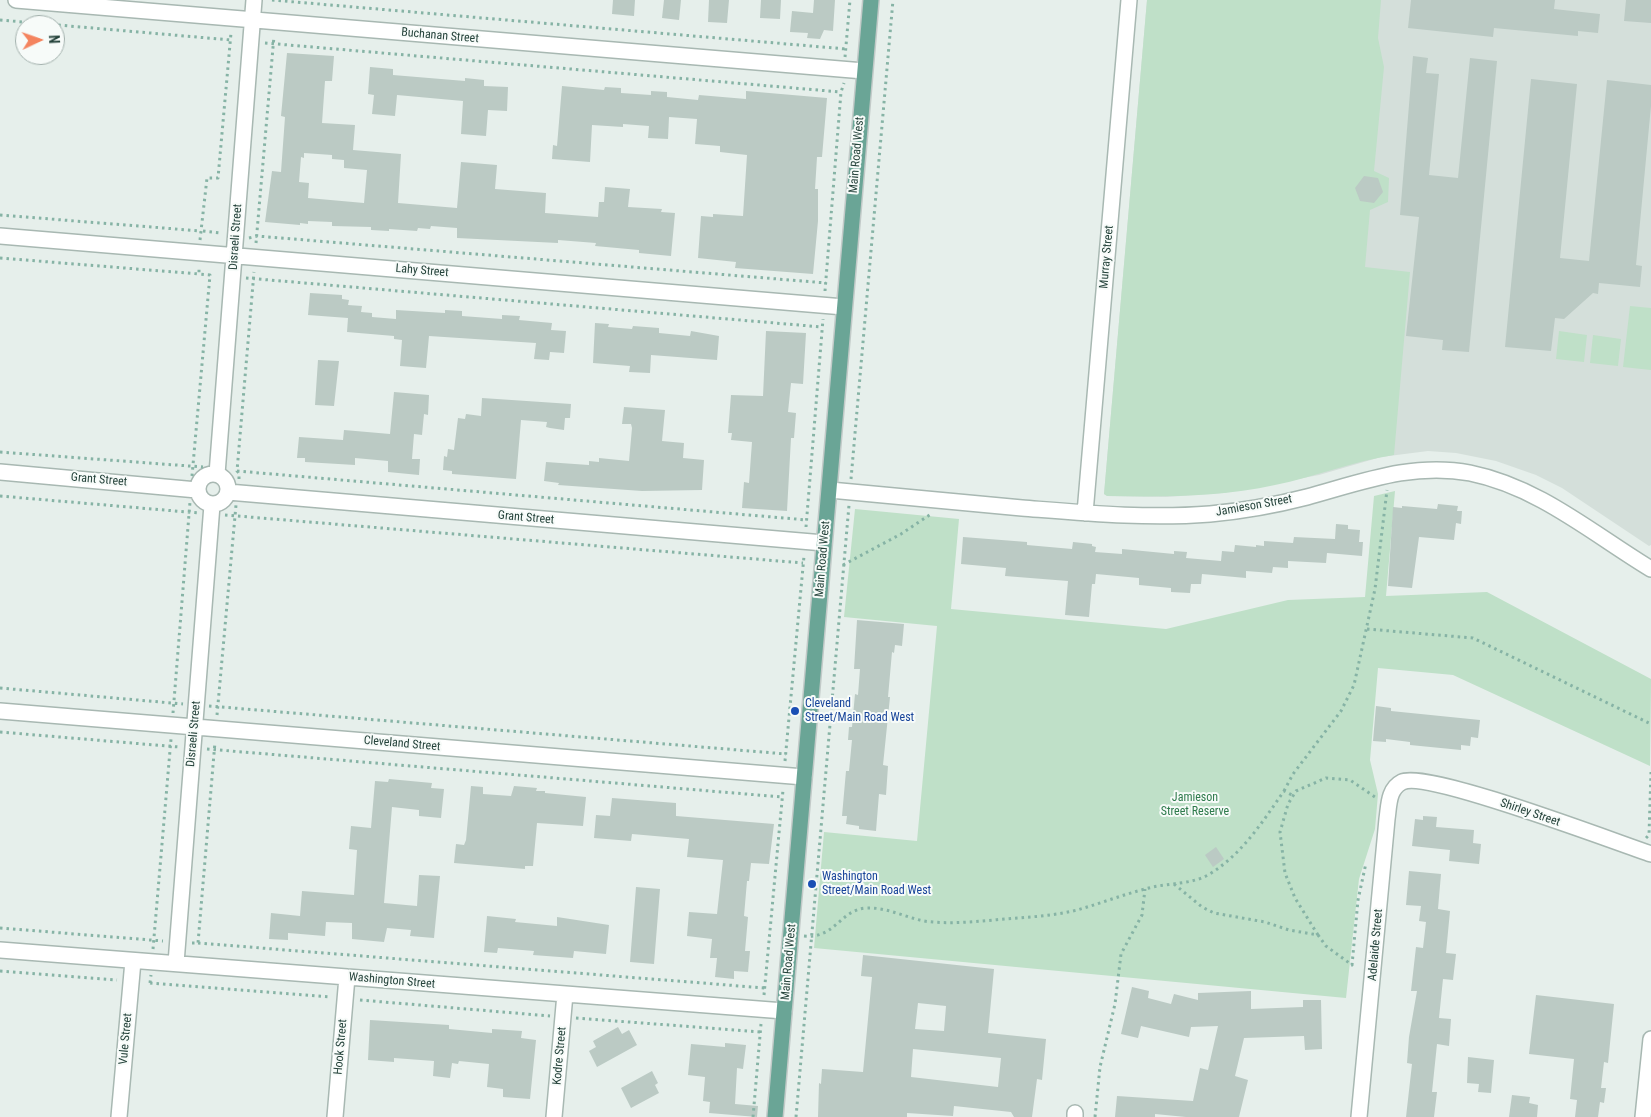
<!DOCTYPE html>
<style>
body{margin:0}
#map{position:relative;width:1651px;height:1117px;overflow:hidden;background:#e6efeb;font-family:"Roboto Condensed",sans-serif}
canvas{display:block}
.north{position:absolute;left:15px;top:15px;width:50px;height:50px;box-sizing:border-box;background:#f7fbf9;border:1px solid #a3b1ad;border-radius:50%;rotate:87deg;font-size:14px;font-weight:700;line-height:20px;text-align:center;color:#24423a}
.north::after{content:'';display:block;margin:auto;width:18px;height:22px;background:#f4845f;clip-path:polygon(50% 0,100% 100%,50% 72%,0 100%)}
</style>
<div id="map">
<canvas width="1651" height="1117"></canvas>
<div class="north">N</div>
</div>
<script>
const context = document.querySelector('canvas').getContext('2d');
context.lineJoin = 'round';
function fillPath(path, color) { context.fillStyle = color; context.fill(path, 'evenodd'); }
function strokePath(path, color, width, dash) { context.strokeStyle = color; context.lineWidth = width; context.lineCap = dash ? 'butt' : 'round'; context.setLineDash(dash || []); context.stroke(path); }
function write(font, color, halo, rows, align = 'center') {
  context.font = font + ' "Roboto Condensed",sans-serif'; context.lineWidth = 4; context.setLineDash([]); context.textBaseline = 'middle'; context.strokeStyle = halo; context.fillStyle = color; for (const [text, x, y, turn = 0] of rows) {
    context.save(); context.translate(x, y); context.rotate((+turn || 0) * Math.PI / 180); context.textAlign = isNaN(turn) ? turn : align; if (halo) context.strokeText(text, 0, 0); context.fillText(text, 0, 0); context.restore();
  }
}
fillPath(new Path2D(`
 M1147,0H1651V545L1649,546L1562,488L1536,475L1496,461L1456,453L1428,451L1381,457L1319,475L1224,493L1166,497L1107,496L1104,494Z`), '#d4dfda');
fillPath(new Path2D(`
 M1147,0H1381L1378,38L1384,67L1374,171L1389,178L1388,202L1370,210L1365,267L1410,272L1394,455C1354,461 1315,477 1275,485C1220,497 1164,497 1107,496L1104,494Z
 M1630,306L1651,308V370L1623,367Z
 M1559,331L1587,335L1584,362L1556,359Z
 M1593,335L1621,339L1618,366L1590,363Z
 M1395,491L1386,596L1487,592L1651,679L1650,766L1453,675L1378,668L1370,760L1378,794L1375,829L1359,879L1346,998L814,948L824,832L917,841L937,626L844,617L855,509L959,519L951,609L1166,629L1288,600L1365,597L1374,496Z`), '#bfe0c8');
fillPath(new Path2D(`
 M613,0H635L634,16L612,14Z
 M664,0H681L679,20L662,18Z
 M709,0H729L727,23L708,22Z
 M761,0H781L780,19L760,18Z
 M814,0H835L833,31L824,30L820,39L807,38L808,33L790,32L792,11L813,13Z
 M1411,0H1555L1554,9L1600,14L1598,33L1578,31V36L1494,28L1493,37L1408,28Z
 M1626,0H1651V23L1624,21Z
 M287,53L334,56L332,81H325L322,123L355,125L353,150L401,154L398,203L457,208L461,162L497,165L495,189L546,193L545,213L598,217L599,202H604L605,187L630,189L628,207L662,209L661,212L675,213L671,256L639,253V250L595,246L596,243L558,240V243L457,238V228L431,226L430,229L418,228L417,231L389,229V231L371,230V227L332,226V222L308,221V224L300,223V225L265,222L272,171L281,172L285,117L281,116ZM304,153L332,155V159L344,160V168L367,170L364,203L308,198L309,183L299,182L301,157L304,158Z
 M1413,56L1428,58L1426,73L1439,74L1429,175L1458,178L1470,58L1497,61L1469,352L1442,350L1443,340L1406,336L1419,217L1400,215Z
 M370,67L393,69V75L465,81V78L484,80V86L508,87L507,111L488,110L486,136L461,134L463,101L397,95L395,116L372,114L374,95L368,94Z
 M1531,79L1577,84L1560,258L1589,261L1607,80L1651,85V106L1636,265L1642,266L1640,287L1599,283L1598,294L1593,293L1564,319L1555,318L1551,351L1505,347Z
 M562,86L604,90L605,87L621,88V93L651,95V91L667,92V97L698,100L699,95L746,99V91L827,98L822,157H817L815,189H818V221L813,274L735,268L736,262L698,258L701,216L713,217V214L743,216L747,155L720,152V146L695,144L697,119L669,117L668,139L648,138L649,126L623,124V127L592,125L590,162L552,159L553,145L557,146Z
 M1364,176L1378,178L1383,192L1374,203L1360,201L1355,188Z
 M310,293L342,295V299L349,300L348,305L362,306L361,312L372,313V317L396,319V310L445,313V310L462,311V316L502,319V315L520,316L519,320L552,323L551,330L566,331L564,353L550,352L549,360L534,359L536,343L429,336L426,368L400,366L402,340L394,339V336L347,332L348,318L308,315Z
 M595,323L609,324L608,327L632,329L633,326L659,328V333L690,336L691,331L719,336L717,360L651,355L650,373L629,372L630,366L593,363Z
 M766,331L806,333L803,384L791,383L788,412L796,413L794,438H791L787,511L742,508L744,482L749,483L752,442L731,440L732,433H728L731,395L763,396Z
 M318,360L339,361L334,406L315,405Z
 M394,392L429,395L428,415L424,414L422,435L414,434L412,459H420L419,475L388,472V461L355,458V465L305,462V458H297L299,437L343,440L344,430L390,434Z
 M482,398L571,404L570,418H565L564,430L550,428L546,427L547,422L521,420L516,479L452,474V471L443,470L444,456L447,457L448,449L454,450L458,418L465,419L466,414L481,416Z
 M624,407L665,410L662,441L684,443L683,458L704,460L702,490L642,491L558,485L559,483L544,481L546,462L589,465V461L599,462V458L629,461L632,428L631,424H622Z
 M1438,504L1458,506L1457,511H1462L1461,524L1456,523L1454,540L1419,537L1412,588L1388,586L1393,507L1402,508V506L1437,509Z
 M1336,524L1348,525V529L1360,530L1359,542H1363L1362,556L1327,553L1326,563L1288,561V568L1273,567L1272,573L1246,571V578L1202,574L1201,584H1191L1190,593L1171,592V588L1139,585V578L1096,574L1095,584H1092L1089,617L1065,615L1068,581L1005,576L1006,568L961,564L963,537L1027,542V545L1072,549L1073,542L1092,544V546L1096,547L1095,552L1122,554V549L1174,554V551L1187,552L1186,558L1221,561L1222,551L1234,552L1235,545L1256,547V545L1264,546V541L1293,543L1294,537L1335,539Z
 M857,620L904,624L902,646L895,645L894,653L892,652L888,697H890L883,765L888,766L886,795L879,794L876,831L859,829V826L846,824L847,816H842L846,771H849L852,740H848L849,727H852L855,694L858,695L860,669H854Z
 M1376,706L1391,708V711L1480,720L1478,738L1471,737L1470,746L1461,745V750L1410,745V742L1386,739V742L1373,741Z
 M389,779L432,783L431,788L444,789L441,818L419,816V810L392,807L384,903L417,906L419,875L440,876L434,938L410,936L411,930L387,928L384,942L352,939V923L326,922L325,936L288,933V940L269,939L271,913L300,916L302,891L354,895L357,850L349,849L351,826L371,828L375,781L388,782Z
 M471,786L483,787V794L511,796L514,786L537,788L536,791H545V793L586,797L583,826L537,823L533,866H525V869L454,863L456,844L464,845L466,840Z
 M612,798L676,803V816L774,824L769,864L751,863L749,881H747L744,916L748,917L745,951H750L748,972L734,971V979L715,977L717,958H710L712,939L687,936L689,912L717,914L723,860L687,857L689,839L632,834L631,841L594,838L596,815L610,816Z
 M1423,816L1437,817L1436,827L1474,830L1473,843L1481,844L1479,864L1449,861L1450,850L1412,846L1415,819L1423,820Z
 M1216,847L1224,859L1213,867L1205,855Z
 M1409,871L1441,874L1438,909L1450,911L1446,953L1456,954L1453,980L1443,979L1439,1018L1451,1019L1449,1046L1437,1044L1432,1092H1437L1434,1117H1406L1412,1064L1407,1063L1409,1037L1417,991H1411L1416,947L1423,948L1426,922L1419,921L1421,906L1406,905Z
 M636,887L660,889L654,964L630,962Z
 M487,916L516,919L515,922L557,926V917L609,925L606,954L574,951L573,958L533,955L534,951L498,948L497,953L484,952Z
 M863,955L994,969L988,1033L1046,1039L1042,1080L1037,1079L1032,1117H1014L1011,1112L954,1106L953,1116L907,1113V1117H818L819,1083L821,1084L822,1069L863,1072L872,977L861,976ZM918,1003L946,1006L944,1031L915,1029ZM913,1049L1001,1058L998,1087L911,1077Z
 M1132,987L1149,991L1148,998L1171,1004L1174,994L1198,1000V993L1251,991V1009L1303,1007V1000H1321L1322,1049L1305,1050L1304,1036L1244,1038L1235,1076L1248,1080L1239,1117H1186L1155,1114V1117H1115L1117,1096L1193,1101L1200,1068L1208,1070L1218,1026L1191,1027L1189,1037L1141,1026L1138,1038L1121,1034Z
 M1536,995L1614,1004L1608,1063L1604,1062L1601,1088H1606L1604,1103L1600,1102L1598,1117H1575L1577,1100L1570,1099L1574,1059L1529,1054Z
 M370,1020L449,1025V1029L492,1033V1029L522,1031L521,1038L536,1040L530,1099L503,1097V1089L487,1087L489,1064L459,1061L458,1064L452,1063L450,1078L433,1076L434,1061L394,1058V1062L368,1060Z
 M618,1027L622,1034L629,1030L637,1045L597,1067L589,1051L596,1047L593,1041Z
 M725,1043L746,1045L743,1069L737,1068L735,1104L758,1106L757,1117L709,1113L710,1102L703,1101L705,1077L688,1075L691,1044L725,1047Z
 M1468,1057L1494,1060L1491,1093L1478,1092L1479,1084L1467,1083Z
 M652,1071L658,1083L655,1085L659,1093L631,1108L621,1088Z
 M1512,1095L1530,1097L1529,1103L1538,1105L1537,1117H1509Z`), '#bbcac4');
const minor = new Path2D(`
 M16,0L864,71
 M0,236L844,307
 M0,472L197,490
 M198 489a15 15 0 1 1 30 0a15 15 0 1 1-30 0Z
 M217,474L254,0
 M830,490C894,496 958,502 1022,508C1085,513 1147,519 1210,514C1243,511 1276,505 1307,497C1362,482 1413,462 1470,473C1539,487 1593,534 1651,569
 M228,492L824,543
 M1085,513L1129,0
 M0,711L804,777
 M0,950L784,1011
 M176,963L212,505
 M119,1117L133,961
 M335,1117L347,977
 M554,1117L565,994
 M1075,1117V1113
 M1359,1117L1387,819C1389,806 1388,789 1402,782C1427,770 1615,842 1651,854
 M1643,1117L1651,1039`);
const major = new Path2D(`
 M775,1117L871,0`);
strokePath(minor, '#a8b8b2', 18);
strokePath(major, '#c2cac8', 18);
strokePath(new Path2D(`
 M272,0L846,49
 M0,20L231,40
 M265,43L841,92
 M845,57L850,0
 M0,215L201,231
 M203,231L221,233
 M249,238L257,236L826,283
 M200,240L207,178H218L231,33
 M256,243L274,36
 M0,258L199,274
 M246,278L822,327
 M825,291L841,92L844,83
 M0,452L203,467
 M237,471L807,520
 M192,476L210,275L199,274V266
 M239,479V473L237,471L254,272
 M851,479L893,0
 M0,496L199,513
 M225,515L803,563
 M806,527L823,319
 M843,565L901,534L931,514
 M1367,629L1473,638L1651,724
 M0,688L183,704
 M209,706L786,754
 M173,713L190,502
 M217,715L236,505
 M0,732L179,747
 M207,749L782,797
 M785,761L804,556
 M1284,791L1293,774L1341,711L1354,685L1375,589L1387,490
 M1646,838L1649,835L1651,772
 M1174,884L1202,907L1214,913L1265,922L1289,930L1318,935L1326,946L1352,965L1358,900L1366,863
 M0,928L163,941
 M1318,935L1295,898L1285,873L1280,832L1288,804L1296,791L1326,778L1350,780L1375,797
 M804,936C836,939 840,909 867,908C890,907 911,921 933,922C957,924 981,921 1005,919C1029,917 1053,916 1077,910C1102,903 1127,893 1153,887C1171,883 1192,884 1208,875C1242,855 1263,821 1284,791L1292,795
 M192,943H198L215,742
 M198,943L765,988
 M153,949L171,739
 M0,971L117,980
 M150,983L151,975
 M150,983L331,997
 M764,995L783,790
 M360,1000L550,1016
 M576,1018L761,1032
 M753,1117L761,1024
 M796,1117L849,505
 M1095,1117L1100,1067L1115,1004L1121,954L1142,915L1145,889`), '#86b3a5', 3, [2.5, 4]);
strokePath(minor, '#fff', 15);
strokePath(major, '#6aa596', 15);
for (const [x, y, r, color] of [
 [795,711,5,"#1a4fb4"],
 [812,884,5,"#1a4fb4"]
]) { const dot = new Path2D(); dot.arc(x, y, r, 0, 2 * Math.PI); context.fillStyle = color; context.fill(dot); strokePath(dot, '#f7fbf9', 2); }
write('12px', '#24423a', '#f7fbf9', [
 ["Buchanan Street",440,36,5],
 ["Main Road West",857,155,-85],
 ["Disraeli Street",236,237,-86],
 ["Murray Street",1107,257,-85],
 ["Lahy Street",422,271,5],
 ["Grant Street",99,480,5],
 ["Jamieson Street",1254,506,-10],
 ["Grant Street",526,518,5],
 ["Main Road West",823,559,-85],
 ["Disraeli Street",194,734,-85],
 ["Cleveland Street",402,744,5],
 ["Shirley Street",1530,813,19],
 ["Adelaide Street",1376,945,-85],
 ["Main Road West",789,962,-85],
 ["Washington Street",392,981,5],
 ["Vule Street",126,1039,-85],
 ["Hook Street",341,1047,-85],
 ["Kodre Street",560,1056,-85]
]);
write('12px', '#164399', '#f7fbf9', [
 ["Cleveland",805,704],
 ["Street/Main Road West",805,718],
 ["Washington",822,877],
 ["Street/Main Road West",822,891]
], 'left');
write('12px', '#2d7a4b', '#f7fbf9', [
 ["Jamieson",1195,798],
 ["Street Reserve",1195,812]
]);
</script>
